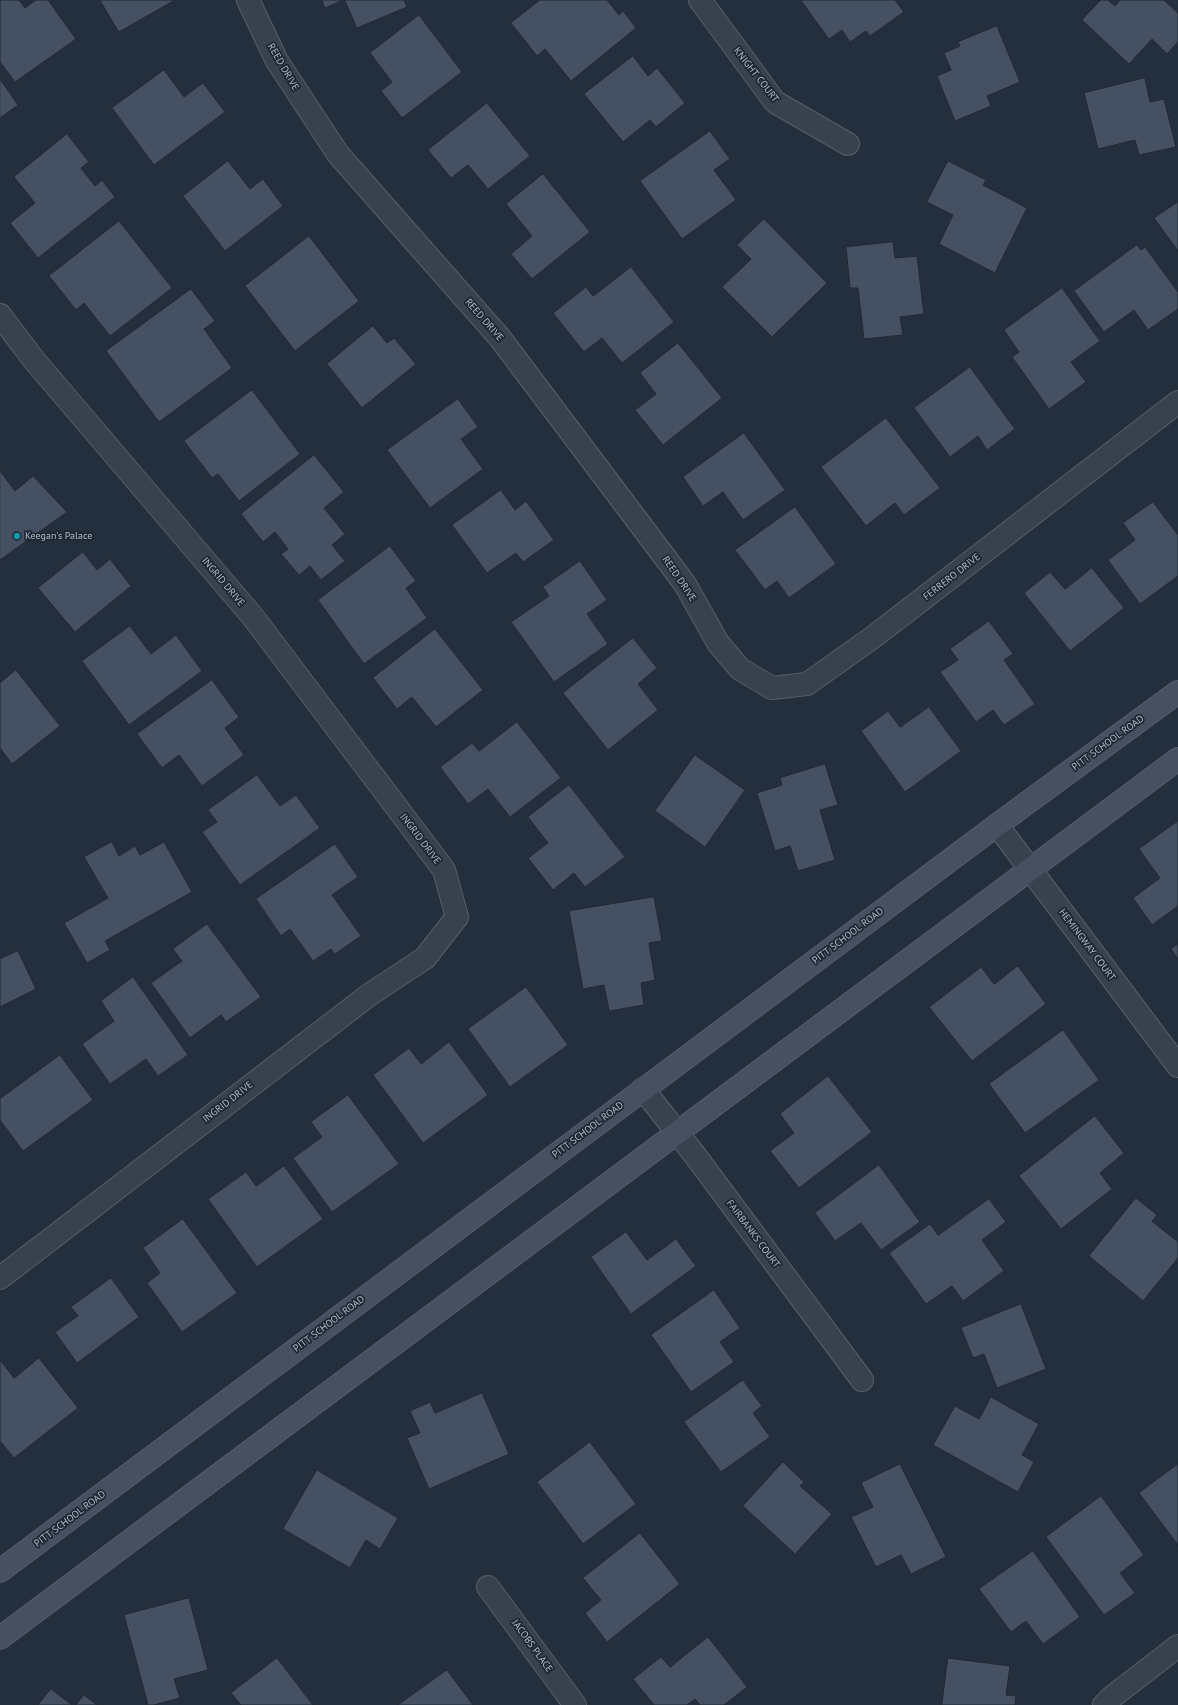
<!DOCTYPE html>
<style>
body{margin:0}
canvas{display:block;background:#242f3e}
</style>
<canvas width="1178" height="1705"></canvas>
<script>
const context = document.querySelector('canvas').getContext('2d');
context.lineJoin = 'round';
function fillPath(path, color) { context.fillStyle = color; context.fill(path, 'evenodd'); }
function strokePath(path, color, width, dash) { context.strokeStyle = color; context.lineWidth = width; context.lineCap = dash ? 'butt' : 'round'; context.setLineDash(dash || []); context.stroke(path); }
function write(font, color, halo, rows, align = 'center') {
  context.font = font + ' "PT Sans",sans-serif'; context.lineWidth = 3.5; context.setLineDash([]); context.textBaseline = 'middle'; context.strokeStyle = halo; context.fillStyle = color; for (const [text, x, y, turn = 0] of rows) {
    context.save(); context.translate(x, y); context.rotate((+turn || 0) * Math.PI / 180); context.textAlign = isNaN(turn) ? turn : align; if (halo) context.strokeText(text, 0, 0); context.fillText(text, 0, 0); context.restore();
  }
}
const building = new Path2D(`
 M1,0H19L25,8L36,0H48L76,39L15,82L0,62V1Z
 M100,0H175L119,32Z
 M322,0H343L325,8Z
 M345,0H404L407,7L357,28Z
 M540,0H607L619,15L623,11L636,28L571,81L545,49L537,56L511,23Z
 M801,0H895L904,12L870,36L866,31L850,42L842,30L829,39Z
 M1101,0H1108L1115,6L1120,0H1164L1178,13V42L1167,54L1152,39L1129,64L1082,20Z
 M419,15L462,72L402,118L381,91L392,82L370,53Z
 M997,26L1020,82L987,96L991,106L955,121L937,76L951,70L944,53L960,46L958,42Z
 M633,56L648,76L657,68L685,103L656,127L650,120L623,142L584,94Z
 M164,70L184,97L203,83L225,112L154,165L112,108Z
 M1145,78L1150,102L1164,99L1176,147L1139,155L1135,140L1098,149L1084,93Z
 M0,79L18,105L0,118Z
 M487,103L530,156L488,189L468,165L451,178L428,150Z
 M710,131L730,159L714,170L736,200L682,239L640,181Z
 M67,134L89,162L81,168L95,186L102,180L115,197L38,258L10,223L35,203L14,177Z
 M228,161L250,189L263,179L283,206L225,251L183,196Z
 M948,161L986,180L983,185L1027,208L995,273L939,244L953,215L927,202Z
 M543,174L590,232L532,279L511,254L532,236L506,204Z
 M1178,202V251L1154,218Z
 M764,219L827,283L772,337L722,287L751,259L737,245Z
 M119,221L172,288L110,336L84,303L76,310L49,276Z
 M309,236L359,301L295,351L245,286Z
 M893,242L895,258L917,256L924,314L900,317L903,335L864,339L858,288H850L846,247Z
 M1137,245L1141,250L1145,247L1178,292V309L1148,330L1134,310L1104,332L1074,291Z
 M631,267L674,322L622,363L602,338L584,352L553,313L586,287L593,296Z
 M1062,288L1100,341L1071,362L1086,382L1049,409L1012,357L1019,352L1004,330Z
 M191,289L215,321L204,329L232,368L159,422L106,351Z
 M373,326L387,343L394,338L416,364L362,408L327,364Z
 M678,343L722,398L663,445L635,410L656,394L640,373Z
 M970,367L1015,429L987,450L978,436L950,457L914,408Z
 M252,390L300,454L239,501L218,474L212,478L184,441Z
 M458,399L478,427L461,439L483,469L430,508L387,450Z
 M886,418L940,488L904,515L895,503L866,526L821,467Z
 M744,433L785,490L743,520L723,492L703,506L683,477Z
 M314,455L344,492L324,508L345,534L332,545L345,561L321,580L310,566L299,575L281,554L288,549L275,532L263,542L241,514Z
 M0,471L15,491L33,476L67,512L0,560Z
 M501,490L515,510L526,501L554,540L523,562L516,553L487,573L452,525Z
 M1153,502L1178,535V576L1140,604L1108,560L1135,540L1123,523Z
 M795,507L836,564L789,598L777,581L765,590L735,550Z
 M390,546L416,581L406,588L427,618L364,664L318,600Z
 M83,552L97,570L110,559L131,586L75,632L38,588Z
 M580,561L607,600L587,614L608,644L554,682L511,622L549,596L543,587Z
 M1092,568L1124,608L1070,651L1024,593L1050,572L1065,589Z
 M989,621L1013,654L1004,660L1035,704L1004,725L993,710L976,722L940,672L958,660L950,649Z
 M130,626L151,654L176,635L202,671L129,725L82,661Z
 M435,629L483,690L436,727L412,697L397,709L373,678Z
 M633,638L657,668L638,684L658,710L608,750L563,693Z
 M16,670L60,726L12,764L0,748V683Z
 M212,680L239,717L225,728L244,755L202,786L179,755L162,768L137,734Z
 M929,707L961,751L905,792L861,731L888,711L900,727Z
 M517,722L561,778L510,817L488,789L468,804L440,767L472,743L479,751Z
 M695,755L745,790L705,847L655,811Z
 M825,764L838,805L820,810L835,860L798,871L790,846L775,851L757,793L782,785L780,778Z
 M257,775L280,806L296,795L320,828L240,885L202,832L217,822L208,810Z
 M569,785L625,857L585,887L574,873L553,890L528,858L548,843L528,817Z
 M1178,821V906L1152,925L1133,898L1160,878L1139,849Z
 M112,842L119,856L135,846L140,855L164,842L192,892L105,941L110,950L87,963L64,923L108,898L84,857Z
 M335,844L358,877L332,895L361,936L335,954L331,949L313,961L290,929L281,936L256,899Z
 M654,897L662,941L649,943L655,980L641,983L644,1005L609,1011L604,985L583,989L569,911Z
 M207,924L261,997L226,1022L221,1015L190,1038L151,983L182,961L173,949Z
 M1178,944V959L1171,949Z
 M18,951L36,989L0,1007V959Z
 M1018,966L1046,1004L972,1061L929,1007L981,967L994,984Z
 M133,977L188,1055L158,1076L146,1059L110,1084L82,1044L114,1021L101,1001Z
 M526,987L568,1045L510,1087L468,1029Z
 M1063,1030L1099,1080L1025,1133L989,1084Z
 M449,1042L488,1095L423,1143L373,1075L409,1048L421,1064Z
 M60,1055L93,1100L23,1151L0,1120V1099Z
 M828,1076L872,1132L799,1188L770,1151L794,1133L780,1114Z
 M348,1095L399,1164L332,1212L293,1158L322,1137L311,1122Z
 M1095,1116L1124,1153L1100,1173L1112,1189L1061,1229L1019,1176Z
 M879,1165L920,1222L881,1250L861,1223L835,1241L815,1213Z
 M284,1166L323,1219L257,1267L208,1199L246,1172L256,1186Z
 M1136,1198L1157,1215L1152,1221L1178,1242V1258L1143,1301L1089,1256Z
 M989,1199L1006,1222L982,1240L1004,1271L963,1301L952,1286L926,1304L889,1253L930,1224L938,1235Z
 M183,1219L237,1293L182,1332L147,1283L160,1273L143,1248Z
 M626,1232L647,1260L676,1239L696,1266L631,1314L591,1257Z
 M111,1278L139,1317L77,1363L55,1332L78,1316L71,1307Z
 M714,1290L740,1328L720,1342L734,1362L691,1392L651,1335Z
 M1021,1304L1046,1369L997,1388L984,1354L973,1358L961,1328Z
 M39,1358L78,1408L14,1458L0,1441V1360L14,1378Z
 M743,1380L762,1406L753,1413L770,1437L721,1472L684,1422Z
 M482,1393L509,1454L429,1489L407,1438L420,1433L410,1411L430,1402L435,1413Z
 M991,1397L1039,1424L1022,1455L1034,1462L1018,1492L933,1445L955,1406L979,1419Z
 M590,1442L636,1504L583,1544L537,1482Z
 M783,1462L804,1482L800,1486L832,1514L795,1554L743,1506Z
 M900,1464L946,1557L911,1574L901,1555L876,1567L851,1517L873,1507L861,1483Z
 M1178,1464V1545L1139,1493Z
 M317,1470L398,1518L380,1549L366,1540L350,1568L283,1529Z
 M1101,1496L1144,1555L1120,1573L1135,1593L1104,1615L1046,1537Z
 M640,1533L680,1584L607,1642L585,1613L601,1600L583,1578Z
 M1033,1551L1080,1617L1043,1644L1026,1621L1011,1632L979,1589Z
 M189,1598L208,1670L174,1679L180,1698L154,1705H148L124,1615Z
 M708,1637L747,1687L724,1705H700L695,1699L687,1705H654L633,1679L661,1657L670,1667Z
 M277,1658L313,1705H241L231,1693Z
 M948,1658L1010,1666L1006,1695L1016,1696L1015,1705H942Z
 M447,1670L473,1705H398Z
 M51,1689L72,1705H38Z
 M84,1695L97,1705H76Z`);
fillPath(building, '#455162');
strokePath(building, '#1f2835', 1);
const minor = new Path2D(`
 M248,0L277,61L338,154L500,338L685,584L718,643L740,669L772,688L807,684L872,638L1178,402
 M700,0L775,102L848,144
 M0,315L34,360L253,617L444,870L457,917L425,958L369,995L0,1278
 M997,825L1178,1066
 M643,1089L694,1154L862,1380
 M488,1587L575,1705
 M1104,1705L1112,1697L1178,1646`);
const secondary = new Path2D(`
 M0,1571L997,825L1178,692
 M0,1638L1178,759`);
strokePath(minor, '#565f6c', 24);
strokePath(secondary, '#565f6c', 24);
strokePath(minor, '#38414e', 22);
strokePath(secondary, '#465061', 22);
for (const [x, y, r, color] of [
 [17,536,4,"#0f9aa8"]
]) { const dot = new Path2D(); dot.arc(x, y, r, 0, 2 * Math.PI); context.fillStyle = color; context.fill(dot); strokePath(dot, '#1d2633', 1.5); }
write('10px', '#b4bcc9', '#1d2633', [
 ["REED DRIVE",283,67,60],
 ["KNIGHT COURT",756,75,52],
 ["REED DRIVE",484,320,49],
 ["FERRERO DRIVE",952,577,-38],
 ["REED DRIVE",679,579,56],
 ["INGRID DRIVE",223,582,50],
 ["PITT SCHOOL ROAD",1108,743,-36],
 ["INGRID DRIVE",420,839,53],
 ["PITT SCHOOL ROAD",848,936,-37],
 ["HEMINGWAY COURT",1087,945,53],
 ["INGRID DRIVE",228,1102,-38],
 ["PITT SCHOOL ROAD",588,1130,-37],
 ["FAIRBANKS COURT",753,1234,53],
 ["PITT SCHOOL ROAD",329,1324,-37],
 ["PITT SCHOOL ROAD",70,1519,-37],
 ["JACOBS PLACE",532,1646,54]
]);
write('10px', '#b4bcc9', '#1d2633', [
 ["Keegan's Palace",25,536]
], 'left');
</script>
